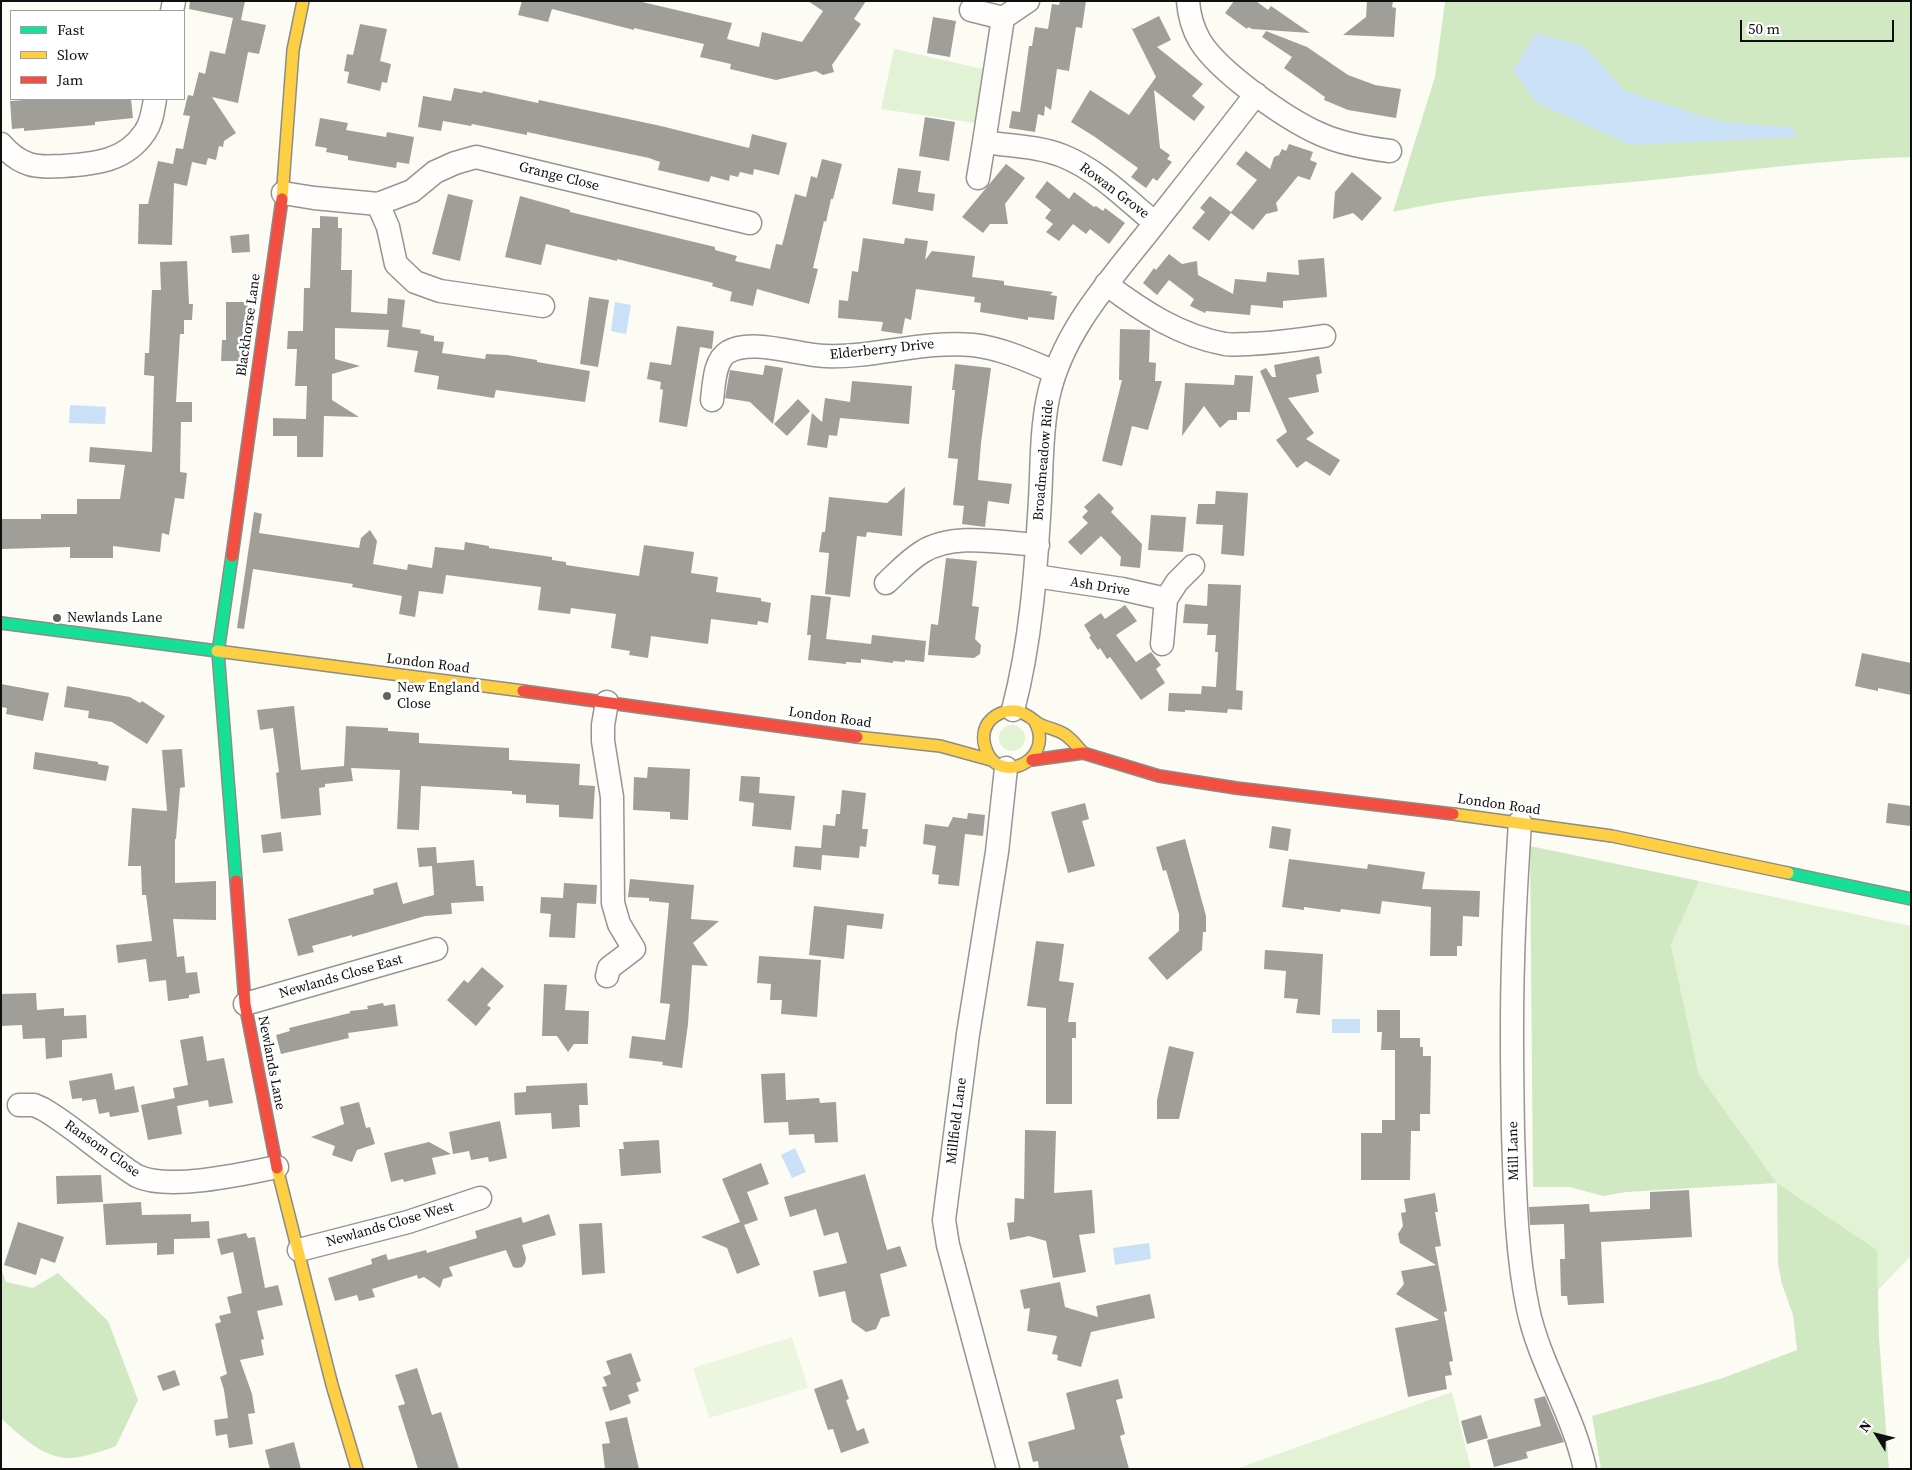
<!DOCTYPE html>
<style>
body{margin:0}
#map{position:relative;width:1912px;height:1470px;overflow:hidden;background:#fcfbf4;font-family:"Source Serif 4",serif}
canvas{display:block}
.frame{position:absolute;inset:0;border:2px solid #0f0f0f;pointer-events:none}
.legend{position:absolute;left:10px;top:10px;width:175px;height:90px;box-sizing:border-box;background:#fff;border:1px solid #9f9f9f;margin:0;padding:6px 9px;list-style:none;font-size:15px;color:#0f0f0f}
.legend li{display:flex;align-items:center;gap:10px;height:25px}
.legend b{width:25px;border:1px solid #9f9f9f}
.north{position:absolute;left:1852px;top:1410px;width:50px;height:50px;-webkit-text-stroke:4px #fff;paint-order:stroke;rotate:306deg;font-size:14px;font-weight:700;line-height:20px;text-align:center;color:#0f0f0f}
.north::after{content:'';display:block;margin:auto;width:18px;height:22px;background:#0f0f0f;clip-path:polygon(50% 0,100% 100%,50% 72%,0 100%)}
.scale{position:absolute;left:1740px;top:20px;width:154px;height:22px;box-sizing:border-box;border:2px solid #0f0f0f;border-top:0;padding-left:6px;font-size:15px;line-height:18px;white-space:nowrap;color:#0f0f0f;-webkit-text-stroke:4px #fff;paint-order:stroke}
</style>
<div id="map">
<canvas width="1912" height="1470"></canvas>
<div class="frame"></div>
<ul class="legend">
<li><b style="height:6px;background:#16e098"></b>Fast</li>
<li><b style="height:6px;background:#ffcf43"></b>Slow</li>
<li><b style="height:6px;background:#f24e42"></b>Jam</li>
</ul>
<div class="north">N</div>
<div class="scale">50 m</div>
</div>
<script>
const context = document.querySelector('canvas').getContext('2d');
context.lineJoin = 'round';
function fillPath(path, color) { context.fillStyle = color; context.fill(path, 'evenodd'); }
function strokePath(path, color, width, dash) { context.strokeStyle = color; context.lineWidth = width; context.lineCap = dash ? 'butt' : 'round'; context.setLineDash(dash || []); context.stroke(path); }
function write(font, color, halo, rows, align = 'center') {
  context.font = font + ' "Source Serif 4",serif'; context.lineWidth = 5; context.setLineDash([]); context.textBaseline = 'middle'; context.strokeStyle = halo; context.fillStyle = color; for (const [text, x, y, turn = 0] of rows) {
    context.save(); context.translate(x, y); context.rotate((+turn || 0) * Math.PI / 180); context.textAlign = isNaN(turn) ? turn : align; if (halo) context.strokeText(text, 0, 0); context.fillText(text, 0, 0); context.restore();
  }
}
fillPath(new Path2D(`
 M894,49L983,69L975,123L881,109Z
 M999 738a13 13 0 1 1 26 0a13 13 0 1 1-26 0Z
 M1699,881L1911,926V1256L1878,1290L1872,1247L1777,1183L1699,1075L1671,945Z
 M1452,1392L1471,1469H1236Z`), '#e2f2d4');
fillPath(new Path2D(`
 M1445,1H1911V157C1827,159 1745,171 1662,179C1572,188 1481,192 1393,212L1435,77Z
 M1530,846L1699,881L1671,945L1699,1075L1777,1183L1877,1250L1879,1338L1889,1469H1601L1592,1416L1723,1378L1797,1350L1793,1315L1782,1284L1778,1264L1777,1183L1627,1192L1603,1196L1570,1187H1533Z
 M1,1269L6,1282L33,1288L58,1273L108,1321L138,1400L116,1446C100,1452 75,1461 59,1457C37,1452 17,1433 1,1418Z`), '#d1e9c2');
fillPath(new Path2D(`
 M792,1337L808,1388L709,1418L693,1368Z`), '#ecf6de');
fillPath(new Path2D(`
 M1536,33L1584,46L1625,91L1718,121L1793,128L1797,137L1631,145L1537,103L1513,71Z
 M615,302L631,305L626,334L611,331Z
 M70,405L106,407L105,424L69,423Z
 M1332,1019H1360V1033H1332Z
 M795,1148L806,1172L792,1178L781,1155Z
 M1149,1243L1151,1259L1115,1265L1113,1248Z`), '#cae0f6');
fillPath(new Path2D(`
 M190,1H245L241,20L266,25L259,54L248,52L238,103L212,97L236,133L224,141L223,147L219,146L216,160L208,158L206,165L192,162L187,186L174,183L172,245L138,244L139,204H148L158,161L173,164L176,148L183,149L190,116L183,115L188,95L193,96L199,72L205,74L210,51L225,54L233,18L189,9Z
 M522,1H638L732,23L727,39L759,47L762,32L802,42L823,11L808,1H866L854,19L861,24L832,65L834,72L823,75L816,71L776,80L730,69L731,64L700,57L704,44L634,28V30L552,9L548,22L518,15Z
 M1060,1H1086L1082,28L1076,27L1069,71L1057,69L1051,110L1045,106L1044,116L1038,114L1035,132L1009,128L1012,111L1020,112L1029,46H1032L1035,27L1048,29L1052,4L1059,5Z
 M1234,1H1256L1268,10L1271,6L1310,33L1252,29L1248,27L1247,29L1225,13Z
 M1367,1H1393L1392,7L1396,8L1394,37L1343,35L1366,17Z
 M1159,16L1171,40L1157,47L1203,84L1192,96L1205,107L1194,121L1154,90L1160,148L1170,155L1167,159L1172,162L1157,181L1153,178L1146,188L1131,177L1138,168L1095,137L1071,122L1090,90L1129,115L1156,77L1131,27L1133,29Z
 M933,17L956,21L950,57L927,53Z
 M360,24L387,29L380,61L391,64L387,83L382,82L380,91L347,83L349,72L344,71L347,54L353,55Z
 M1266,31L1307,47L1348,75L1375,85L1401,89L1396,118L1348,110L1324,100L1325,97L1284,68L1292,57L1262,37Z
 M454,88L482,93L483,91L538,103L539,100L661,126L749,148L752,134L787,143L779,175L754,169L753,175L740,172L738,177L730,175L729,181L711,176L709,182L658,170L660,162L649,158L527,132V135L472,124L471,126L443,121L441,131L418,127L423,96L451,101Z
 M38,99H131L133,118L95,122V125L24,131V128L12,129L10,101Z
 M925,117L955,122L949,161L919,156Z
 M320,118L348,123L346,130L386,137L387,132L414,137L409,164L397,162L396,168L348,160V156L326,152L327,148L315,146Z
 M1289,144L1313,152L1310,160L1317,163L1310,180L1298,176L1276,203L1278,211L1266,214L1253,230L1231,213L1209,241L1192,228L1205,212L1200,208L1210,196L1231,212L1257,180L1236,164L1246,151L1270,169L1274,157L1279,155L1282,149L1286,151Z
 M822,159L842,164L833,199H831L826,222L824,221L813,268L818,269L809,304L757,289L753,306L730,301L732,292L712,286L713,283L617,259V261L546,244L541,265L505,257L520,196L570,210V212L715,247V250L737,256L735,261L770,269L776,244L782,245L784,238L795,194L806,197L811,176L817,178Z
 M1006,164L1025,178L1005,204L1008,224H990L983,233L962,217Z
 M898,168L921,171L918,192L935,194L933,211L892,204Z
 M1352,172L1382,198L1362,221L1353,213L1333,219L1335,192Z
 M1047,181L1069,199L1074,192L1094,207L1096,206L1103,211L1105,208L1125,223L1109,244L1090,229L1086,234L1073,224L1059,241L1046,232L1053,224L1045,218L1051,210L1035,197Z
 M448,194L473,200L460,261L432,254Z
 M320,216L338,217V228H342L341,270H352L351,312L387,314L388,298L405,300L402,327L421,330L420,333L434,336V341L444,342L442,353L485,359L486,354L507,355L537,360V362L590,371L585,402L496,390L494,398L437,389L439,376L414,372L418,351L387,347L389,330L335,328V359L360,366L332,374V400L359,417L324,416L323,457H297V436H273V418L306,419L307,386H295L297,349H287L288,331H303L304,288H310L312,228H320Z
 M249,234L250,252L232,253L230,236Z
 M863,238L904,244L905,238L928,241L925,260L932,251L975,256L972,277L1004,281V285L1053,292L1050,295L1057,296L1054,320L1028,317V320L980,312L981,303L974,302L975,297L916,289L911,320L905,318L902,334L881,331L883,322L838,318L839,300L848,301L852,271L858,272Z
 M1169,254L1182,264L1197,261L1198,275L1233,294L1235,279L1266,282L1267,272L1299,275L1298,260L1324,258L1327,297L1283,301V308L1251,305L1250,315L1206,311L1205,313L1190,306L1194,299L1169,280L1157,295L1143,283L1154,268L1156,270Z
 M187,261L189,304H193L192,320H184V334H180L176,402H192V422H181L180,472L187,473L184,499L175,498L169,535L162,533L160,552L113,546V558H70V547L1,549V519H41V514H77V499H120L125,465L89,462L90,447L152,452L154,376L144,375L145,353H149L152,290H161L160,262Z
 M589,297L609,300L598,367L580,364Z
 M226,302H248V322H243V361H221L222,340H226Z
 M677,326L714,331L712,349L700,347L687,427L659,422L663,390L660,389L661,382L647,379L650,362L671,365Z
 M1120,329L1150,330L1149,362L1156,363L1155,381H1162L1148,430L1132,426L1122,466L1102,461L1122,380H1119Z
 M1319,356L1322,373L1316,375L1319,392L1288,398L1314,433L1306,439L1340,460L1330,476L1306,461L1297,468L1276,440L1287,432L1260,371L1266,368L1272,377H1276L1274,365Z
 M955,364L991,368L981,443L978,480L1012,484L1009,504L988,501L985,527L962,524L964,506L953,505L958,459L948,458L955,390H952Z
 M765,365L783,368L773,424L750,402L725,398L730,370L763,375Z
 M1235,375L1253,376L1250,412H1237V420H1229L1220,428L1204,406L1182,436L1185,383L1234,385Z
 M852,381L912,386L909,424L840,418L837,436L829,435L827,448L807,445L812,413L822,422L825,398L850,402Z
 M798,399L810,411L787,436L774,424Z
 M905,487L902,536L867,532L866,537L857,536L850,597L825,594L829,553L819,552L822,532H825L829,497L887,503Z
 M1216,491L1248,493L1244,556L1221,554L1223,525L1196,524L1198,504H1215Z
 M1099,493L1114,508L1111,512L1142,544L1140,568L1120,566L1121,557L1101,536L1081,555L1068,542L1088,523L1082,517L1088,511L1084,507Z
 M254,512L262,514L259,533L359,548L361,538L370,530L377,541L373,564L407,570L408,564L432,568L435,547L464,550L465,542L489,546V548L552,557V560L566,562V565L639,576L644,545L694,552L691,573L718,577L716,592L761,598V601L771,603L768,623L758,621L757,625L711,619L708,644L651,636L648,658L629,655L630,651L611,648L616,614L571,608L570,614L538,610L541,587L446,575L443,594L419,591L415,617L399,614L402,596L352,587L353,584L253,569L244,629L237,628Z
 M1151,515L1186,517L1183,552L1148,550Z
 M946,558L977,561L972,606L979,607L975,639L981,645L980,654L974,658L928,655L931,624L938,625Z
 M1208,584L1241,585L1236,690L1243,691L1242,710L1228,709L1227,713L1185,710V712L1168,711L1169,693L1201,694L1202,686L1216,687L1218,652H1215L1216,635H1207L1208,624L1183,623L1185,604L1207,606Z
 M811,595L831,597L826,639L871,644L872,635L926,641L924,662L905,660V662L893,661V663L861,659V663L846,662V664L808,660L811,635H807Z
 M1125,605L1137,621L1116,635L1136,662L1151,652L1161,665L1156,669L1165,683L1141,700L1110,657L1107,659L1100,648L1098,650L1089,637L1091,636L1084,625L1101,613L1105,619Z
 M1862,653L1911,663V695L1878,688V691L1855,686Z
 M1,684L49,693L43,721L6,714L7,708L1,707Z
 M67,686L130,697L140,703L142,701L165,716L147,744L112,722L88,718L89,711L64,707Z
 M294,706L301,770L344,766L346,726L388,728V731L419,733V743L509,748V760L580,764L579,785L595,786L593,819L559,817V805L526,803V795L512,794V791L421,786L419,830L397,829L400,770L351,768L353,781L325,784V787L319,788L321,815L281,819L276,773L279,772L273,728L260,730L257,710Z
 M182,749L185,787L180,788L176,839H175V883L216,881V920L173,919L177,957L184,956L186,973L197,972L200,993L189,995V998L168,1001L166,980L149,982L146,959L118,963L116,945L152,941L146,895H142L141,866H128L132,808L167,811L162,750Z
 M35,752L98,762V764L109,766L106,781L33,769Z
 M648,767L690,769L688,820L670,819V812L633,810L634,777L647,778Z
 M741,776L760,777L759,793L795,796L791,830L752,826L754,803L739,801Z
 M842,790L866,793L862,829H868L866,847L860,846L859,858L822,855L821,870L793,867L795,846L821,848L823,825L835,826L836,814H840Z
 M1085,803L1089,819L1082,821L1095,866L1068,873L1051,812Z
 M1888,803L1911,806V826L1886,823Z
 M968,813L985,815L983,836L965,834L959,886L938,884L939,875L932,874L936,846L923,844L925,824L948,827L953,817L967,819Z
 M1272,826L1291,829L1288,851L1269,848Z
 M281,832L283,851L263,853L261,835Z
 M1185,839L1206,916V932H1203L1202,950L1167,980L1148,958L1179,931V914L1166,870L1163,871L1156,847Z
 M436,847L437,863L474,860L476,886H483L484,901L451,903L452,914L425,916L352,937V935L312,946L314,952L298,956L288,919L374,894L373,889L397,882L403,904L434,895L432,866L419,867L417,848Z
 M1289,859L1367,869L1368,864L1425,872L1422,889L1480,891L1479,917L1463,916L1462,946H1457V956H1430L1431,907L1382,901L1380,914L1341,909L1340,912L1304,907V910L1282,907Z
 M630,879L694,885L691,919L719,921L693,943L708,966L692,965L688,1024L682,1068L662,1065L663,1062L629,1058L632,1036L665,1040L670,1004L660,1003L669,903L649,901V898L628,897Z
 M564,883L597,885L596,904L577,903L575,938L549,937L551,914L540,913L541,897L563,898Z
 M814,906L884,914L882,929L847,925L844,959L809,955Z
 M1036,941L1064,944L1059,981L1074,983L1068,1022H1076V1038H1072V1104H1046V1008L1027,1006Z
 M1265,950L1323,954L1320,1015L1296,1013L1298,999L1284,998L1286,971L1264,969Z
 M759,956L821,960L817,1017L781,1014L782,1000H770L771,984L757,983Z
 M482,967L504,986L487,1005L491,1008L476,1026L447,1000L464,980L468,983Z
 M544,984L567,985L565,1010L589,1011L588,1044H574L568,1052L557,1036H542Z
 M36,993L37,1010L64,1008V1016L86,1015L87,1038L62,1040V1057L46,1059L45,1038L23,1039L22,1025L1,1026V994Z
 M383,1003L384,1006L395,1004L398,1026L348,1033L349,1038L281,1054L276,1035L290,1031L289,1028L350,1013V1011L368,1009L367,1006Z
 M1377,1010H1400V1038H1420V1047H1423V1056H1431L1430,1114H1420V1131H1411L1410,1180H1361V1133H1382V1120H1395V1050H1381L1382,1032H1377Z
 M203,1036L207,1061L224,1058L233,1103L209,1107L208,1100L177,1106L182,1134L148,1140L141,1105L175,1098L173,1088L188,1085L180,1040Z
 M1169,1046L1194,1052L1179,1119H1157V1100Z
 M112,1073L115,1090L134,1086L139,1112L110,1117L109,1112L99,1114L96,1099L82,1101V1098L72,1099L69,1081Z
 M785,1073L786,1100L819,1098L820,1103L836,1102L838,1142L815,1143L814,1134L789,1135L788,1122L764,1123L761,1074Z
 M587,1083L588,1105H579L580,1127L552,1129L551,1113L515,1115L514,1093L526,1092V1086Z
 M359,1102L366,1128L370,1127L375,1144L357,1150L352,1162L332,1155L335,1146L311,1137L344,1124L340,1107Z
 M500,1121L507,1158L489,1162L488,1157L471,1160L469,1151L453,1154L449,1132Z
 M1025,1130L1056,1131L1054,1193L1092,1190L1095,1233L1079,1235L1086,1272L1053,1278L1046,1241L1029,1236L1010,1240L1007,1223L1014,1222L1015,1198L1024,1199Z
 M659,1140L661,1173L621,1176L619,1149H624L623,1142Z
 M429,1142L451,1154L432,1158L436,1174L404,1182L403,1179L391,1182L384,1153Z
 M761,1163L769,1184L747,1192L758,1220L744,1225L760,1265L737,1274L727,1248L701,1237L740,1222L722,1179Z
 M865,1174L887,1250L900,1246L907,1266L880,1274L890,1316L881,1318L876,1329L866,1332L852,1322L845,1291L819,1297L813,1271L847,1263L838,1232L824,1236L816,1209L790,1217L784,1197Z
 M101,1175L103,1202L57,1204L56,1176Z
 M1689,1190L1692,1237L1601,1242L1604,1303L1568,1305L1567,1296H1561L1560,1259H1565L1564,1224L1530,1225L1529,1207L1589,1204L1590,1212L1650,1209V1192Z
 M1435,1193L1438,1212H1435L1441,1246L1435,1247L1447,1311L1444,1312L1453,1361L1449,1362L1452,1375L1445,1376L1447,1389L1408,1397L1395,1328L1439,1320L1396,1294L1404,1284L1401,1271L1436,1265L1400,1243L1398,1234L1403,1226L1401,1213L1406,1212L1404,1199Z
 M141,1202L142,1215L191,1214V1222L209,1221L210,1238L174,1239V1254L157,1255V1243L106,1245L103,1204Z
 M549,1214L556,1235L522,1245L526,1258L525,1263L522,1267L517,1268L513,1267L506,1250L449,1267L453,1276L443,1279L440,1288L424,1277L418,1279L417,1275L372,1289L375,1297L359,1301L357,1295L335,1301L328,1278L372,1264L371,1259L386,1254L388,1260L426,1250L427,1253L477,1238L475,1231L521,1217L523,1223Z
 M18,1222L64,1237L55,1263L41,1258L36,1275L4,1265Z
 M602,1223L605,1273L582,1275L579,1224Z
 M246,1233L248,1238L255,1237L265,1288L278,1285L283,1305L257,1311L264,1339L261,1340L264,1355L240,1360L252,1394L255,1413L248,1414L253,1444L229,1448L227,1434L216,1436L214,1420L228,1418L224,1390L220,1377L227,1374L215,1324L221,1322L219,1316L231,1313L227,1297L242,1293L233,1252L221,1255L217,1239Z
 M1060,1282L1065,1307L1098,1317L1096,1306L1150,1294L1155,1318L1091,1332L1081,1367L1057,1360L1058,1355L1052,1354L1057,1336L1027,1331L1030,1308L1024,1309L1020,1290Z
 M631,1353L641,1381L636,1383L639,1391L628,1395L631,1403L610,1411L602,1387L607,1386L603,1377L611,1374L606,1361Z
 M417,1368L432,1415L441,1412L459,1469H418L398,1406L405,1404L395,1375Z
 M175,1370L180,1385L163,1391L157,1376Z
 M842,1379L849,1399L846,1400L857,1431L864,1428L869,1443L841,1453L833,1429L828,1430L814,1389Z
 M1118,1379L1123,1398L1116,1400L1125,1434L1120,1436L1129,1469H1039L1038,1461L1033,1462L1028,1442L1075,1429L1066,1393Z
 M1545,1396L1564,1442L1526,1452L1528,1458L1494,1467L1487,1440L1541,1426L1534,1399Z
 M1481,1415L1488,1438L1467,1444L1461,1421Z
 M627,1417L639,1469H605L602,1444L610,1443L605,1422Z
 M294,1442L301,1469H270L265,1450Z`), '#a09e99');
const street = new Path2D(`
 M1188,1C1189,15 1193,29 1200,41C1219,72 1286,119 1320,134C1342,144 1366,148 1390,151
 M971,10L1003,18L984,142C1009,146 1039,146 1063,156C1098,170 1126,199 1155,223
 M172,11L174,1
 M1003,18L1028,1
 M1,144C8,152 19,161 29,164C40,168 52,166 63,166C95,164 126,161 145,132C152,122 153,110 155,99
 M978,178L984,142
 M283,193L314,198L378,204L412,191L435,172L455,163L476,157L750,223
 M378,204L388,227L396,264L415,282L440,291L543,306
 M1106,284C1142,311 1180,336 1225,344C1232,345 1240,344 1248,344C1273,343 1298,340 1324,336
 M712,400C714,385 714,360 728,352C751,338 798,355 825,356C875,358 923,340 973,345C1001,348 1029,361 1055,372
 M1035,576L1122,589L1166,599L1177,582L1193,566
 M886,583C898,572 909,560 922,552C954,532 1002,543 1038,545
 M1162,644L1166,599
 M1013,710C1031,642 1036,570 1040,500C1042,466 1041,432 1048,398C1062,330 1114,276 1156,222C1189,180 1223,137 1256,94
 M1006,768L997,852L968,1034L944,1220L948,1245L1008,1469
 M1520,822C1517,869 1514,915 1513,962C1511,1019 1512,1075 1513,1132C1515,1191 1516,1251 1528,1309C1540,1365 1573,1413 1585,1469
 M607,976L609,968L634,949L619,924L613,903L612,797L603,741V725L607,702
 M245,1004L436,949
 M19,1105H34L43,1109C67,1123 89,1142 111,1158C120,1164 128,1171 137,1176C168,1191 244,1174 277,1167
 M299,1250L408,1222L480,1198`);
const fast = new Path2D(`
 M232,556L218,652L236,881
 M1,623L217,651
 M1788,873L1911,899`);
const slow = new Path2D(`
 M282,199L293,50L303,1
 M217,651L523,691
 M1035,722C1055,760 1001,785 987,752C983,743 982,732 988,723C997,711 1014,707 1026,715C1031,717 1034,721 1039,724C1047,728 1056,729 1064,734C1072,739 1077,746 1083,753
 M857,737L940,746L991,760
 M1453,814L1612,836L1788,873
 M277,1168L332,1385L357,1469`);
const jam = new Path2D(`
 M232,556L282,199
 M523,691L857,737
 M1032,760L1083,753L1159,776L1236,788L1453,814
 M236,881L245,1004L277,1168`);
strokePath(street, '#969592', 25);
strokePath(fast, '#8c8c89', 14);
strokePath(slow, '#8c8c89', 14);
strokePath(jam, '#8c8c89', 14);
strokePath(street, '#fffefd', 22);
strokePath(fast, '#16e098', 11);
strokePath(slow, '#ffcf43', 11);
strokePath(jam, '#f24e42', 11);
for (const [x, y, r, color] of [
 [57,618,5,"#62625f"],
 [387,696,5,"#62625f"]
]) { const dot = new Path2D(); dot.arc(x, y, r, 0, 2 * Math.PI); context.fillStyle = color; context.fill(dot); strokePath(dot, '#fff', 2); }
write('14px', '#0f0f0f', '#fff', [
 ["Grange Close",559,177,14],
 ["Rowan Grove",1114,191,37],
 ["Blackhorse Lane",249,325,-82],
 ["Elderberry Drive",882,350,-6],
 ["Broadmeadow Ride",1044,460,-85],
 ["Ash Drive",1100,587,9],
 ["London Road",428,664,7],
 ["London Road",830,718,8],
 ["London Road",1499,805,8],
 ["Newlands Close East",341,977,-16],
 ["Newlands Lane",271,1063,79],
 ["Millfield Lane",957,1121,-83],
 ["Ransom Close",102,1149,35],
 ["Mill Lane",1514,1151,-91],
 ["Newlands Close West",390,1225,-16]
]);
write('14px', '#0f0f0f', '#fff', [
 ["Newlands Lane",67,618],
 ["New England",397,688],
 ["Close",397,704]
], 'left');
</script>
